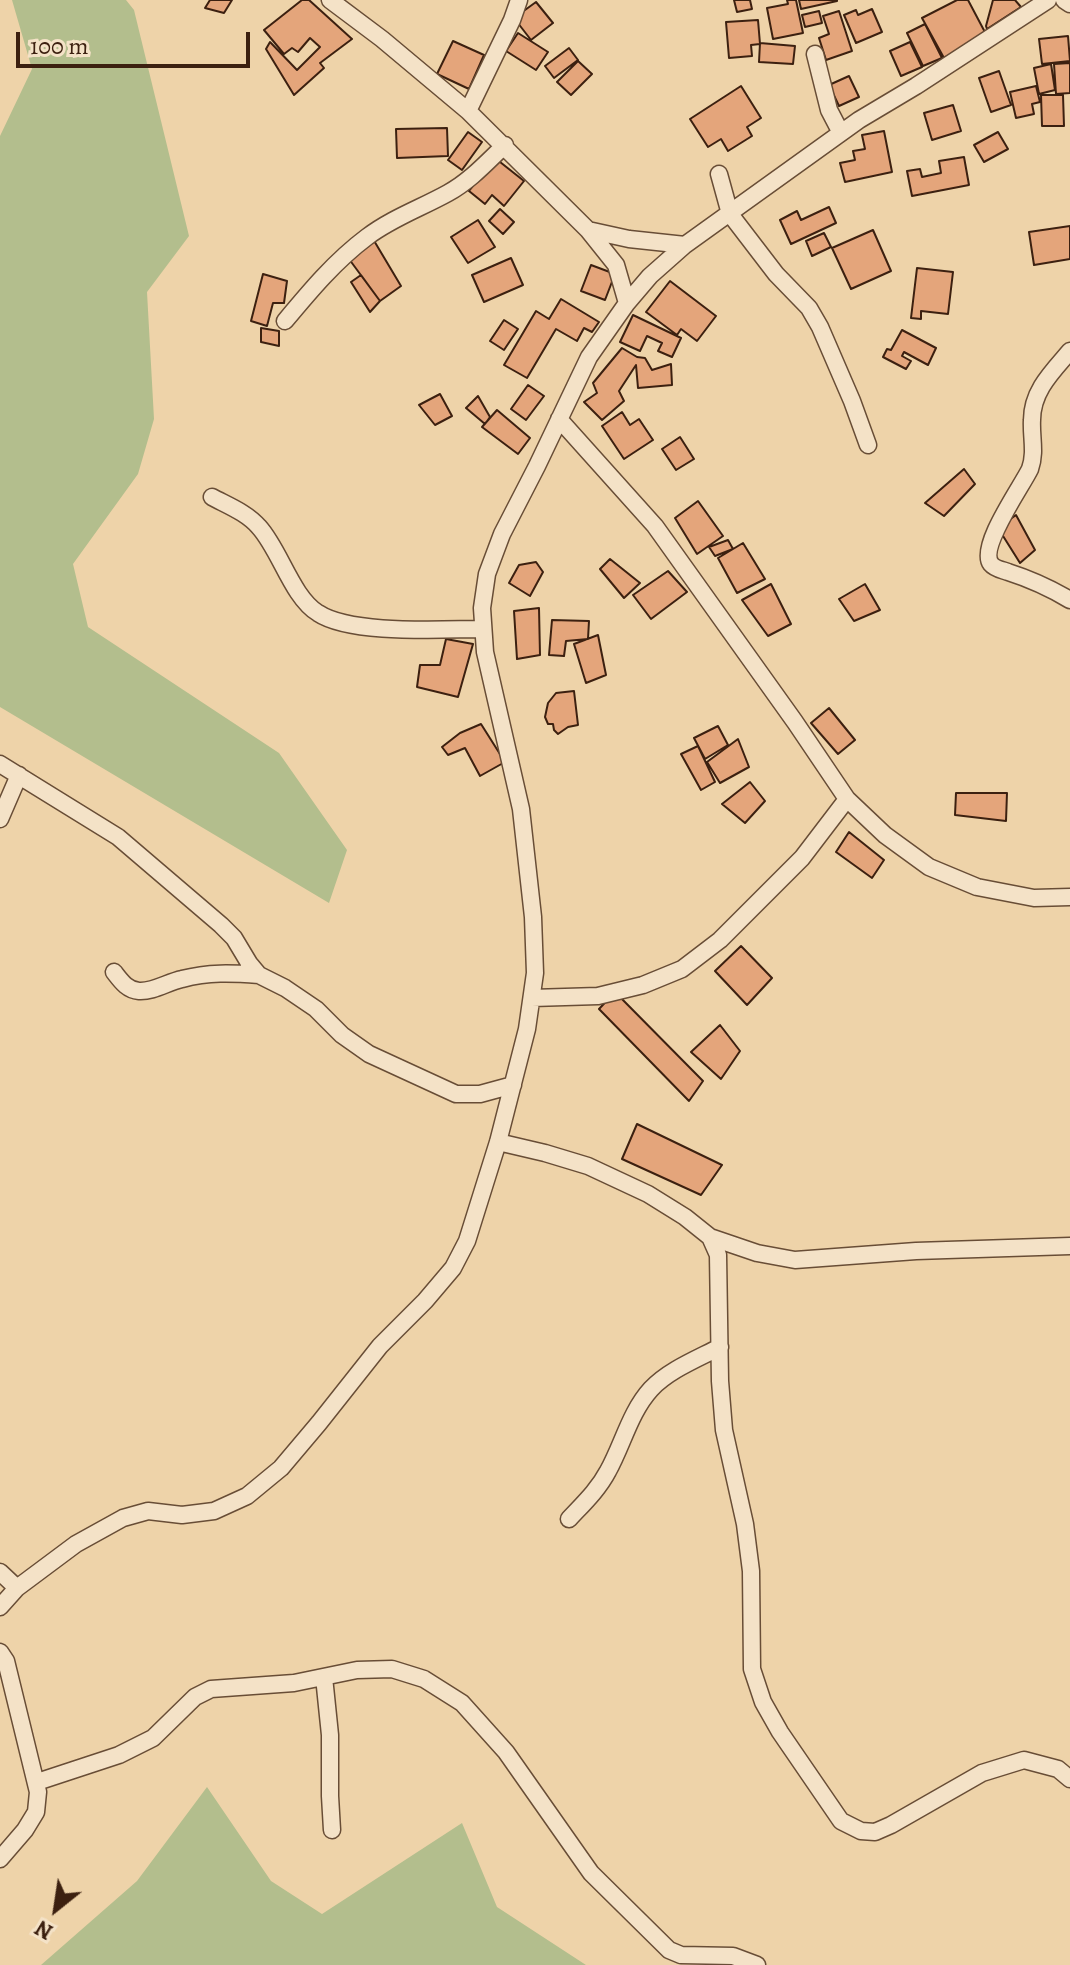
<!DOCTYPE html>
<style>
body{margin:0}
#map{position:relative;width:1070px;height:1965px;overflow:hidden;background:#eed3a9;font-family:Alegreya,serif}
canvas{display:block}
.north{position:absolute;left:16px;top:1869px;width:80px;height:80px;-webkit-text-stroke:6px #f4e2c7;paint-order:stroke;rotate:210deg;font-size:22px;font-weight:700;line-height:32px;text-align:center;color:#3c2010}
.north::after{content:'';display:block;margin:auto;width:28px;height:36px;background:#3c2010;clip-path:polygon(50% 0,100% 100%,50% 72%,0 100%)}
.scale{position:absolute;left:16px;top:32px;width:234px;height:36px;box-sizing:border-box;border:4px solid #3c2010;border-top:0;padding-left:10px;font-size:24px;line-height:28px;white-space:nowrap;color:#3c2010;-webkit-text-stroke:6px #f4e2c7;paint-order:stroke}
</style>
<div id="map">
<canvas width="1070" height="1965"></canvas>
<div class="north">N</div>
<div class="scale">100 m</div>
</div>
<script>
const context = document.querySelector('canvas').getContext('2d');
context.lineJoin = 'round';
function fillPath(path, color) { context.fillStyle = color; context.fill(path, 'evenodd'); }
function strokePath(path, color, width, dash) { context.strokeStyle = color; context.lineWidth = width; context.lineCap = dash ? 'butt' : 'round'; context.setLineDash(dash || []); context.stroke(path); }
fillPath(new Path2D(`
 M12,0H126L134,10L189,236L147,292L154,419L138,474L73,564L88,627L279,753L347,850L329,903L0,707V136L32,69Z
 M207,1787L271,1881L322,1914L462,1823L497,1907L586,1965H41L137,1881Z`), '#b3be8d');
const building = new Path2D(`
 M210,0H232L224,13L205,8Z
 M302,0H309L352,39L320,63L324,68L294,95L266,49L270,42L297,70L320,47L310,38L298,52L292,48L284,54L264,30Z
 M734,0H750L752,9L737,12Z
 M787,0H796L803,33L773,39L767,8L788,4Z
 M799,0H837V1L801,9Z
 M957,0H968L987,36L944,58L922,18Z
 M993,0H1015L1021,7L987,29L986,26Z
 M536,2L553,23L531,40L514,18Z
 M872,9L882,32L856,43L844,15L856,10L858,15Z
 M819,11L822,23L805,27L802,15Z
 M839,11L852,51L826,60L819,38L829,34L823,16Z
 M758,20L760,44L751,45L752,56L729,58L726,22Z
 M925,24L942,58L923,66L907,33Z
 M518,33L548,52L536,70L506,51Z
 M1068,36L1070,61L1042,64L1039,39Z
 M453,41L484,55L469,89L437,74Z
 M910,42L922,67L901,76L890,51Z
 M760,43L795,46L793,64L759,62Z
 M569,48L578,60L554,78L545,66Z
 M578,61L592,74L571,95L557,82Z
 M1070,63V93L1056,94L1054,64Z
 M1051,64L1055,90L1039,94L1034,68Z
 M999,71L1011,105L991,112L979,78Z
 M849,76L859,97L839,106L829,85Z
 M741,86L761,118L747,127L752,136L728,151L721,139L708,147L690,119Z
 M1036,86L1040,102L1032,104L1034,114L1016,118L1010,92Z
 M1041,95H1063L1064,126H1042Z
 M953,105L961,131L932,140L924,113Z
 M447,128L448,156L397,158L396,129Z
 M884,131L892,172L845,182L840,163L855,160L853,151L865,149L862,135Z
 M468,132L482,142L462,170L448,160Z
 M998,132L1008,149L984,162L974,145Z
 M964,157L969,185L912,196L907,171L920,169L922,177L941,173L939,161Z
 M495,158L524,181L504,206L492,195L485,204L469,191Z
 M829,207L836,223L791,244L780,220L797,211L801,220Z
 M500,209L514,222L503,234L489,221Z
 M478,220L495,247L468,263L451,237Z
 M1070,226V259L1034,265L1029,232Z
 M873,230L891,271L851,289L832,248Z
 M824,233L831,247L812,256L806,241Z
 M373,239L401,286L380,301L349,259Z
 M511,258L523,285L484,302L472,275Z
 M591,265L615,274L605,300L581,291Z
 M917,268L953,272L948,314L921,311V319L911,318Z
 M263,274L287,281L284,303H273L267,326L251,321Z
 M361,275L380,301L370,312L351,282Z
 M670,281L716,316L697,341L681,329L677,335L646,312Z
 M561,299L599,322L592,332L584,328L577,341L556,329L527,378L504,365L536,311L549,319Z
 M633,315L681,338L672,357L658,351L662,343L647,336L640,351L620,342Z
 M504,320L518,329L504,350L490,341Z
 M261,328L279,331V346L261,342Z
 M902,330L936,348L928,365L904,352L902,356L911,361L906,369L883,357L887,349L891,350Z
 M622,348L637,357L645,358L652,370L671,364L672,385L638,388L636,365L619,391L624,401L602,420L584,402L597,393L593,383Z
 M528,385L544,396L526,420L511,409Z
 M440,394L452,416L435,425L419,405Z
 M478,396L490,417L485,424L466,408Z
 M497,410L530,438L518,454L482,427Z
 M622,412L630,425L639,419L653,440L624,459L602,426Z
 M680,437L694,459L676,470L662,449Z
 M964,469L975,484L944,516L925,503Z
 M698,501L723,536L697,554L675,518Z
 M1016,515L1035,550L1020,563L998,528Z
 M728,540L733,549L715,556L709,547Z
 M743,543L765,579L737,593L718,558Z
 M610,559L640,583L624,598L600,569Z
 M536,562L543,572L530,596L509,583L519,565Z
 M668,571L687,592L651,619L633,595Z
 M771,584L791,624L768,636L742,600Z
 M865,584L880,610L854,621L839,599Z
 M539,608L540,655L517,659L514,611Z
 M552,620L589,621L588,639L566,641L564,656L549,655Z
 M598,635L606,675L586,683L574,644Z
 M446,639L473,644L458,697L417,687L420,665H440Z
 M574,691L578,725L568,727L558,734L554,730L553,724H548L545,717L548,703L556,693Z
 M829,708L855,740L838,754L811,723Z
 M481,724L505,762L480,776L465,748L448,755L442,747L460,733Z
 M718,726L728,745L705,759L694,738Z
 M738,739L749,767L720,783L707,762Z
 M698,746L715,782L701,790L681,754Z
 M750,782L765,801L745,823L722,804Z
 M956,793H1007L1006,821L955,815Z
 M849,832L884,860L872,878L836,852Z
 M741,946L772,978L747,1005L715,971Z
 M615,992L703,1081L689,1101L599,1009Z
 M720,1025L740,1051L721,1079L691,1052Z
 M637,1124L722,1165L701,1195L622,1159Z`);
fillPath(building, '#e4a57b');
strokePath(building, '#3c2010', 2);
const minor = new Path2D(`
 M330,0L382,39L468,111L588,230L629,239L685,245
 M1064,0L1070,4
 M815,54L829,110L841,133
 M468,111L512,20L519,0
 M719,174L730,214L776,274L809,308L820,327L852,401L868,445
 M588,230L616,265L627,303
 M285,321C310,291 335,261 367,237C392,218 421,208 448,193C470,181 487,162 505,145
 M1070,351C1052,372 1032,391 1032,420C1031,437 1036,452 1030,469C1022,486 978,547 991,564C995,569 1003,570 1008,572C1030,579 1050,588 1070,600
 M559,419L655,526L795,722L847,799L885,835L929,867L977,887L1034,898L1070,897
 M212,497C229,506 247,513 259,527C280,550 292,597 318,613C351,635 442,629 483,629
 M0,764L118,837L221,925L234,938L249,963L259,975L285,988L316,1009L342,1035L369,1054L456,1094H480L513,1085
 M0,819L19,775
 M114,972C121,981 127,990 139,991C153,992 168,982 182,979C209,972 231,973 259,975
 M532,998L598,996L643,985L682,969L720,940L802,858L847,799
 M498,1142L545,1153L588,1166L648,1194L685,1217L710,1237L757,1253L795,1260L916,1251L1070,1246
 M710,1237L718,1255L720,1381L724,1430L745,1524L751,1571L752,1669L763,1702L780,1732L841,1821L861,1831L875,1832L891,1825L982,1773L1024,1760L1058,1769L1070,1779
 M569,1519C583,1504 598,1490 608,1471C623,1444 630,1412 651,1389C669,1370 697,1359 720,1347
 M0,1572L17,1588
 M0,1607L17,1588L76,1544L123,1518L148,1511L182,1515L214,1511L247,1496L281,1468L319,1423L380,1346L425,1301L453,1268L467,1241L498,1142L527,1029L535,973L533,917L521,809L485,652L482,608L487,574L502,534L537,466L589,357L627,303L650,276L685,245L859,120L916,86L1048,0
 M0,1652L6,1661L38,1792L36,1812L25,1830L0,1859
 M324,1677L330,1735V1796L332,1830
 M37,1782L119,1755L153,1738L195,1697L211,1689L294,1683L357,1670L392,1669L424,1679L462,1703L506,1752L591,1873L669,1950L681,1955L733,1956L757,1965`);
strokePath(minor, '#684d36', 19);
strokePath(minor, '#f4e2c7', 16);
</script>
